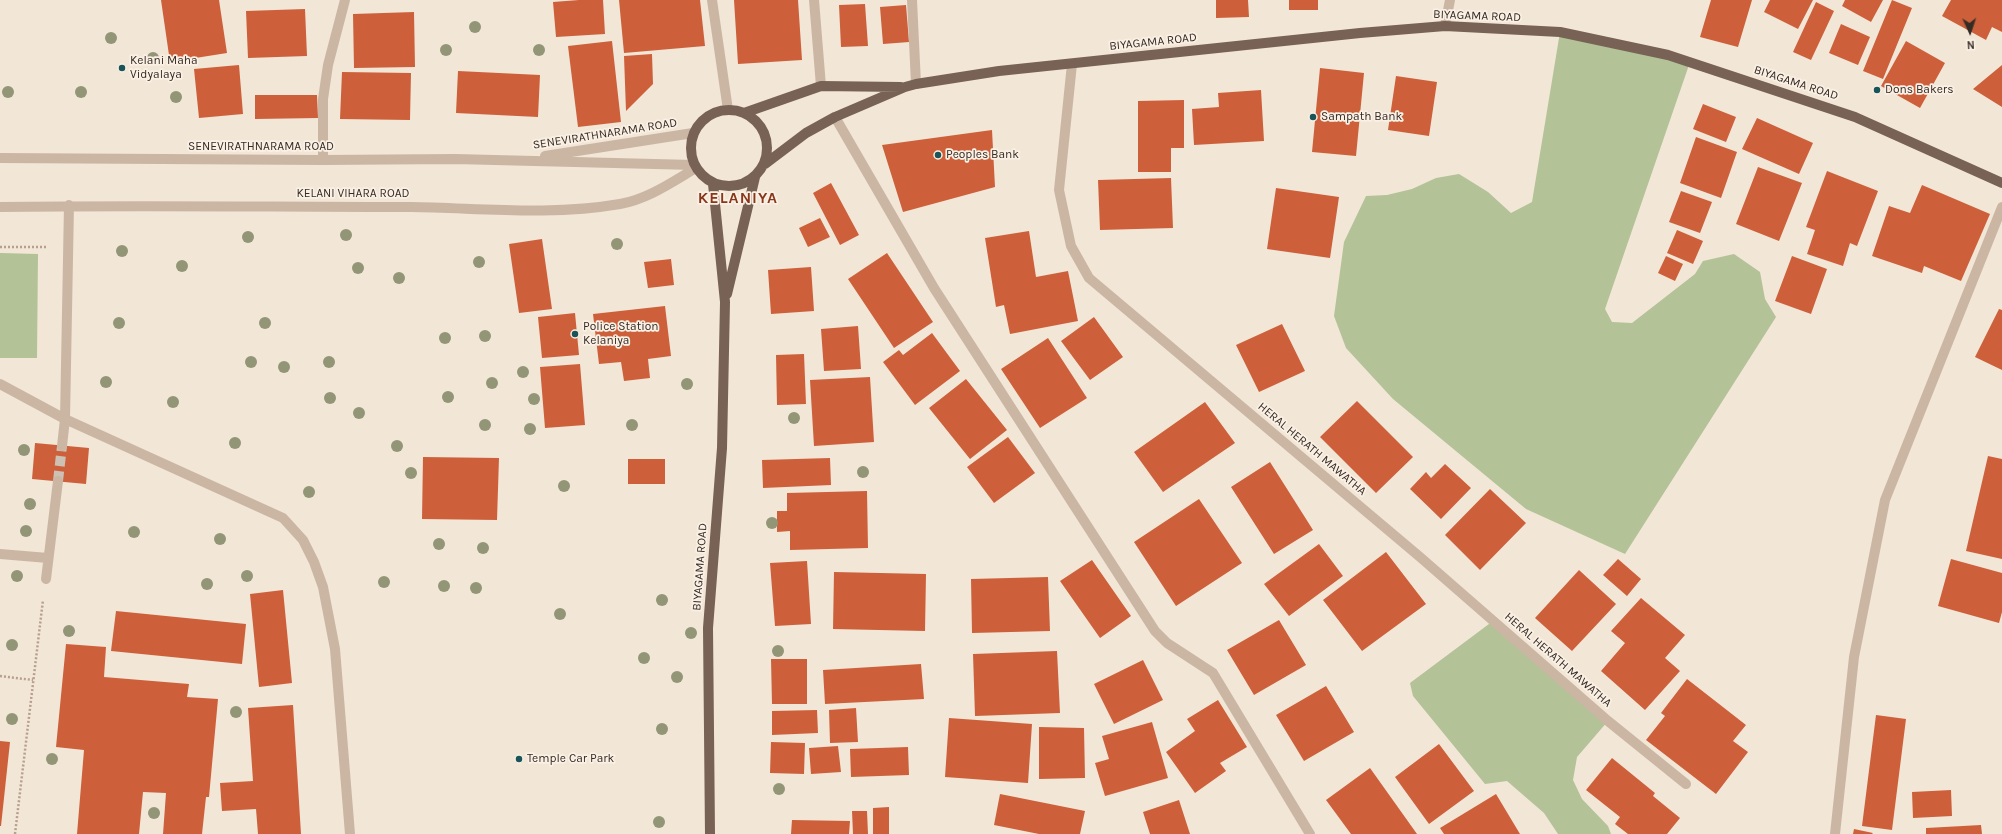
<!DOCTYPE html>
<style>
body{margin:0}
#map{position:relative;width:2002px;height:834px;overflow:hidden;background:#f2e6d7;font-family:Karla,sans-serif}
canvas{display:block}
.north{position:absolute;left:1950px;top:12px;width:40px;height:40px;-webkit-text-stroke:3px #faf0e4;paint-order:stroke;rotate:177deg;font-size:11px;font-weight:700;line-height:16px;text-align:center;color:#352b25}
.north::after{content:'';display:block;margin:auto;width:14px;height:18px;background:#352b25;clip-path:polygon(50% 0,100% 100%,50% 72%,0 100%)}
</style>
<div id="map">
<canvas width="2002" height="834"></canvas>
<div class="north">N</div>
</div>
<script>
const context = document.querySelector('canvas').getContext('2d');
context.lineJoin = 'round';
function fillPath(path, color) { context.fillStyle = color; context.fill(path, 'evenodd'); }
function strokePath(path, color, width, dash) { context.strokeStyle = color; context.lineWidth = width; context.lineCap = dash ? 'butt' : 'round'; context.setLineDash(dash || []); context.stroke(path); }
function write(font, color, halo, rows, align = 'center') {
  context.font = font + ' Karla,sans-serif'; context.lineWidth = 3.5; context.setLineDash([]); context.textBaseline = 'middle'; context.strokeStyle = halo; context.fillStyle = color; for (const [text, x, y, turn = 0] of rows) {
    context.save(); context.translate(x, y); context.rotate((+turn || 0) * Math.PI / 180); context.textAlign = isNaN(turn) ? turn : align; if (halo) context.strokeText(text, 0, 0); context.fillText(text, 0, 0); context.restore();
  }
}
fillPath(new Path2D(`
 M1560,32L1690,62L1605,309L1612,322L1632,323L1695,274L1703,261L1734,254L1760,272L1765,299L1776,317L1625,554L1526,509L1393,399L1346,348L1334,316L1344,242L1366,196L1387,195L1412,189L1436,178L1459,174L1488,192L1511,213L1532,202Z
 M0,253L38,254L37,358H0Z
 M1493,621L1608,721L1577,757L1573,780L1582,799L1608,826L1611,834H1558L1544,813L1507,781L1485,784L1413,696L1410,683Z`), '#b3c297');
fillPath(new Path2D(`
 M161,0H219L227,53L170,62Z
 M579,0H603L605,34L556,37L553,2Z
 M619,0H700L705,46L624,53Z
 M734,0H798L802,60L738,64Z
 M1216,0H1248L1249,17L1216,18Z
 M1289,0H1318V10H1289Z
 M1711,0H1752L1738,47L1700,37Z
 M1770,0H1813L1798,29L1764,12Z
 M1845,0H1883L1871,22L1842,6Z
 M1892,0L1912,8L1883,79L1863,71Z
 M1951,0H2002V32L1992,27L1986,40L1942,16Z
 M1816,2L1834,11L1811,60L1793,52Z
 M865,4L868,46L841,47L839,5Z
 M906,5L909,42L883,44L880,7Z
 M305,9L307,56L248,58L246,11Z
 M414,12L415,67L354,68L353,14Z
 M1841,24L1870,37L1858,65L1829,53Z
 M612,41L621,122L578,127L568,46Z
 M1906,41L1945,63L1920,108L1881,86Z
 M652,54L653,84L626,111L624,56Z
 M239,65L243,114L199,118L194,69Z
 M2002,65V107L1973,89Z
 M1320,68L1364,73L1356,156L1312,152Z
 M458,71L540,75L538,117L456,113Z
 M342,72L411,73L410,120L340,119Z
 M1396,76L1437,82L1429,136L1388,130Z
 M1261,90L1264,141L1194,145L1192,109L1219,107L1218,93Z
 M255,95H317L318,118L255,119Z
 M1184,100V148H1171V172H1138V101Z
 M1703,104L1736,117L1726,142L1693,129Z
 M1757,118L1813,143L1799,174L1742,149Z
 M992,130L995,187L903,212L882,145Z
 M1696,137L1737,152L1721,198L1680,183Z
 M1758,167L1802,183L1779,241L1736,224Z
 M1827,171L1878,191L1857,246L1850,243L1843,266L1807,254L1815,230L1806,227Z
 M1171,178L1173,228L1100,230L1098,180Z
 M831,183L859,235L840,245L813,193Z
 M1922,185L1990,214L1961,281L1924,266L1922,273L1872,256L1889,206L1910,213Z
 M1276,188L1339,197L1330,258L1267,249Z
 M1681,191L1712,202L1700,233L1669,222Z
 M820,218L830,237L808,247L799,228Z
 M1677,230L1703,241L1693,264L1667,253Z
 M1029,231L1036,277L1068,271L1078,321L1010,334L1004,305L996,307L985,238Z
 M542,239L552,309L519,313L509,244Z
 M887,253L933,322L894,348L848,279Z
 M1666,256L1683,264L1675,281L1658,273Z
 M1792,256L1827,269L1811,314L1775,301Z
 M671,259L674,285L648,288L644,262Z
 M811,267L814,311L771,314L768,270Z
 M665,306L671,356L648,359L650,378L624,381L621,362L599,364L593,314Z
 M1999,309L2002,310V370L1975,357Z
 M575,313L579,355L542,358L538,317Z
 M1094,317L1123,357L1090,380L1061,341Z
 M1282,324L1305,371L1259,392L1236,345Z
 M858,326L861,369L824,371L821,329Z
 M932,333L960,371L915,405L883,362L899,350L903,355Z
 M1048,338L1087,398L1040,428L1001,369Z
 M804,354L806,404L777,405L776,355Z
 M580,364L585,425L545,428L540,367Z
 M870,377L874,442L814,446L810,380Z
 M966,379L1007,430L970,459L929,408Z
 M1357,401L1413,457L1376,493L1320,437Z
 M1205,402L1235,443L1163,492L1134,452Z
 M1008,437L1035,473L994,503L967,467Z
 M35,443L89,448L86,484L32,479Z
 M1988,456L2002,459V559L1966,551Z
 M423,457L499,458L497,520L422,519Z
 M830,458L831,485L763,488L762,460Z
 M628,459H665V484H628Z
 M1270,462L1313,530L1274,554L1231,487Z
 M1445,464L1471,488L1441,519L1410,489L1426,472L1431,478Z
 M1490,489L1526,523L1480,570L1445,535Z
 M867,491L868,548L790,550V531L777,532V511H787V493Z
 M1199,499L1242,563L1176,606L1134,542Z
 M1319,544L1343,576L1289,616L1264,584Z
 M1386,552L1426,604L1362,651L1323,600Z
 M1618,559L1641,579L1627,596L1603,575Z
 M1951,559L2002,573V612L1999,623L1938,606Z
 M1092,560L1131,616L1100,638L1060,581Z
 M807,561L811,624L775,626L770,563Z
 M1579,570L1616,604L1572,651L1535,618Z
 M834,572L926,574L925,631L833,629Z
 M1048,577L1050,631L972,633L971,579Z
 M283,590L292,683L259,687L250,594Z
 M1641,598L1685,635L1665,658L1680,671L1645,710L1601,671L1625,643L1611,631Z
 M116,611L246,624L242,664L111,651Z
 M1279,620L1306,665L1254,695L1227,650Z
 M66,644L106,647L104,677L189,684L187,697L218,699L209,797H206L202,834H163L166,793L143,792L139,834H77L84,750L56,747Z
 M1057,651L1060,713L975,716L973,654Z
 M771,659H807V704H772Z
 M1143,660L1163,700L1114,724L1094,684Z
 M921,664L924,699L825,704L823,670Z
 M1687,679L1746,725L1733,741L1748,752L1716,794L1646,740L1665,716L1661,713Z
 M1326,686L1354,732L1304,761L1276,715Z
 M1218,700L1247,747L1220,763L1226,771L1195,793L1166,752L1195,731L1187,719Z
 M293,705L301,834H258L256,809L222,811L220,783L253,781L248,708Z
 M856,708L858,742L830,743L829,710Z
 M817,710L818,733L772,735V711Z
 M1876,715L1906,719L1892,830L1862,826Z
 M949,718L1032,724L1028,783L945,777Z
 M1152,722L1168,778L1105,796L1095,763L1109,759L1102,736Z
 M1039,727L1084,728L1085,778L1039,779Z
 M0,741L10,742L1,826H0Z
 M771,742L805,743L804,774L770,773Z
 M1439,744L1474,791L1429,824L1395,777Z
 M838,746L841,772L811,774L809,748Z
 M908,747L909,775L851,777L850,749Z
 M1612,758L1655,793L1653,796L1680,818L1667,834H1628L1615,824L1620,817L1586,790Z
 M1370,768L1417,834H1351L1326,800Z
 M1951,790L1952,816L1913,818L1912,792Z
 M1000,794L1085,811L1080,834H1039L994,825Z
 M1496,794L1520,834H1444L1440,828Z
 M1179,800L1190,834H1150L1143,812Z
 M889,807V834H873V808Z
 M852,811H867L868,834H853Z
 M792,820L850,821L849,834H791Z
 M1981,825L1982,834H1926V828Z
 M1854,829L1873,833L1872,834H1853Z`), '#cd603a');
strokePath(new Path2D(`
 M58,481L62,446`), '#ccc1b3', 10, [10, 5]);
strokePath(new Path2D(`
 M0,247H48
 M0,676L33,680
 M15,834L43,600`), '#b79f8d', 2.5, [2, 2]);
strokePath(new Path2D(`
 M712,0L728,110
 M814,0L821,86
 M912,0L916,84
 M1445,26L1450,0
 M1072,64L1059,190L1071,246L1089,278L1420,557L1608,721L1686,784
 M835,117L934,288L1155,631L1167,643L1213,673L1310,834
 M545,156L693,133
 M0,158L323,160L455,159L694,165
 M323,160V99L328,65L345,0
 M0,207C137,205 274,207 411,207C481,208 550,216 620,204C648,199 672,182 696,168
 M0,384L65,419L283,518L303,540L314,562L323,587L335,649L350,834
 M62,446L65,419L69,205
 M0,554L48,558
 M46,579L58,481
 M1835,834L1854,657L1885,500L2002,207`), '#cbb6a3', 10);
strokePath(new Path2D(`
 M691 148a38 38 0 1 1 76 0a38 38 0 1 1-76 0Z
 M744,113L821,86L901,87
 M765,164L806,133L835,117L905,87L916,84L999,71L1360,33L1445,26L1560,32L1668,55L1855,117L2002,183
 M727,294L755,177
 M710,834L708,628L722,448L725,302L713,184`), '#786155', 10);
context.fillStyle = '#929677';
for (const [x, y] of [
 [475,27],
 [111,38],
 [446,50],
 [539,50],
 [153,58],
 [8,92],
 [81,92],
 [176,97],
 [346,235],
 [248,237],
 [617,244],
 [122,251],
 [479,262],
 [182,266],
 [358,268],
 [399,278],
 [119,323],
 [265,323],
 [485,336],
 [445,338],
 [251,362],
 [329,362],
 [284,367],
 [523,372],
 [106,382],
 [492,383],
 [687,384],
 [448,397],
 [330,398],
 [534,399],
 [173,402],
 [359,413],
 [794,418],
 [485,425],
 [632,425],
 [530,429],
 [235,443],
 [397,446],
 [24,450],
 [863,472],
 [411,473],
 [564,486],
 [309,492],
 [30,504],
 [772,523],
 [26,531],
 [134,532],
 [220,539],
 [439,544],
 [483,548],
 [17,576],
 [247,576],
 [384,582],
 [207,584],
 [444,586],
 [476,588],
 [662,600],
 [560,614],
 [69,631],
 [691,633],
 [12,645],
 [778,651],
 [644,658],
 [677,677],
 [236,712],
 [12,719],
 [662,729],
 [52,759],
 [779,789],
 [154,813],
 [659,822]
]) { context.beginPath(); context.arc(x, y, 6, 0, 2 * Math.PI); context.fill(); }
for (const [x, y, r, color] of [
 [122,68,4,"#195459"],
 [1877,90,4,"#195459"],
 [1313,117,4,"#195459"],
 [938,155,4,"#195459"],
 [575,334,4,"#195459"],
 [519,759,4,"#195459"]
]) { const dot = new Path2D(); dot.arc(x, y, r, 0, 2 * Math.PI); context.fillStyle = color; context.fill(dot); strokePath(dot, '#faf0e4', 1.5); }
write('12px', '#352b25', '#faf0e4', [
 ["BIYAGAMA ROAD",1477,16,2],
 ["BIYAGAMA ROAD",1153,42,-6],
 ["BIYAGAMA ROAD",1796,83,18],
 ["SENEVIRATHNARAMA ROAD",605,134,-9],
 ["SENEVIRATHNARAMA ROAD",261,147],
 ["KELANI VIHARA ROAD",353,194],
 ["HERAL HERATH MAWATHA",1312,449,40],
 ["BIYAGAMA ROAD",700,567,-86],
 ["HERAL HERATH MAWATHA",1558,660,41]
]);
write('12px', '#352b25', '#faf0e4', [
 ["Kelani Maha",130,61],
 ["Vidyalaya",130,75],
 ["Dons Bakers",1885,90],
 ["Sampath Bank",1321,117],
 ["Peoples Bank",946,155],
 ["Police Station",583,327],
 ["Kelaniya",583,341],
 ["Temple Car Park",527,759]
], 'left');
context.letterSpacing = '1px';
write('bold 16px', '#89361a', '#faf0e4', [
 ["KELANIYA",738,198]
]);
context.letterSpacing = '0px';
</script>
